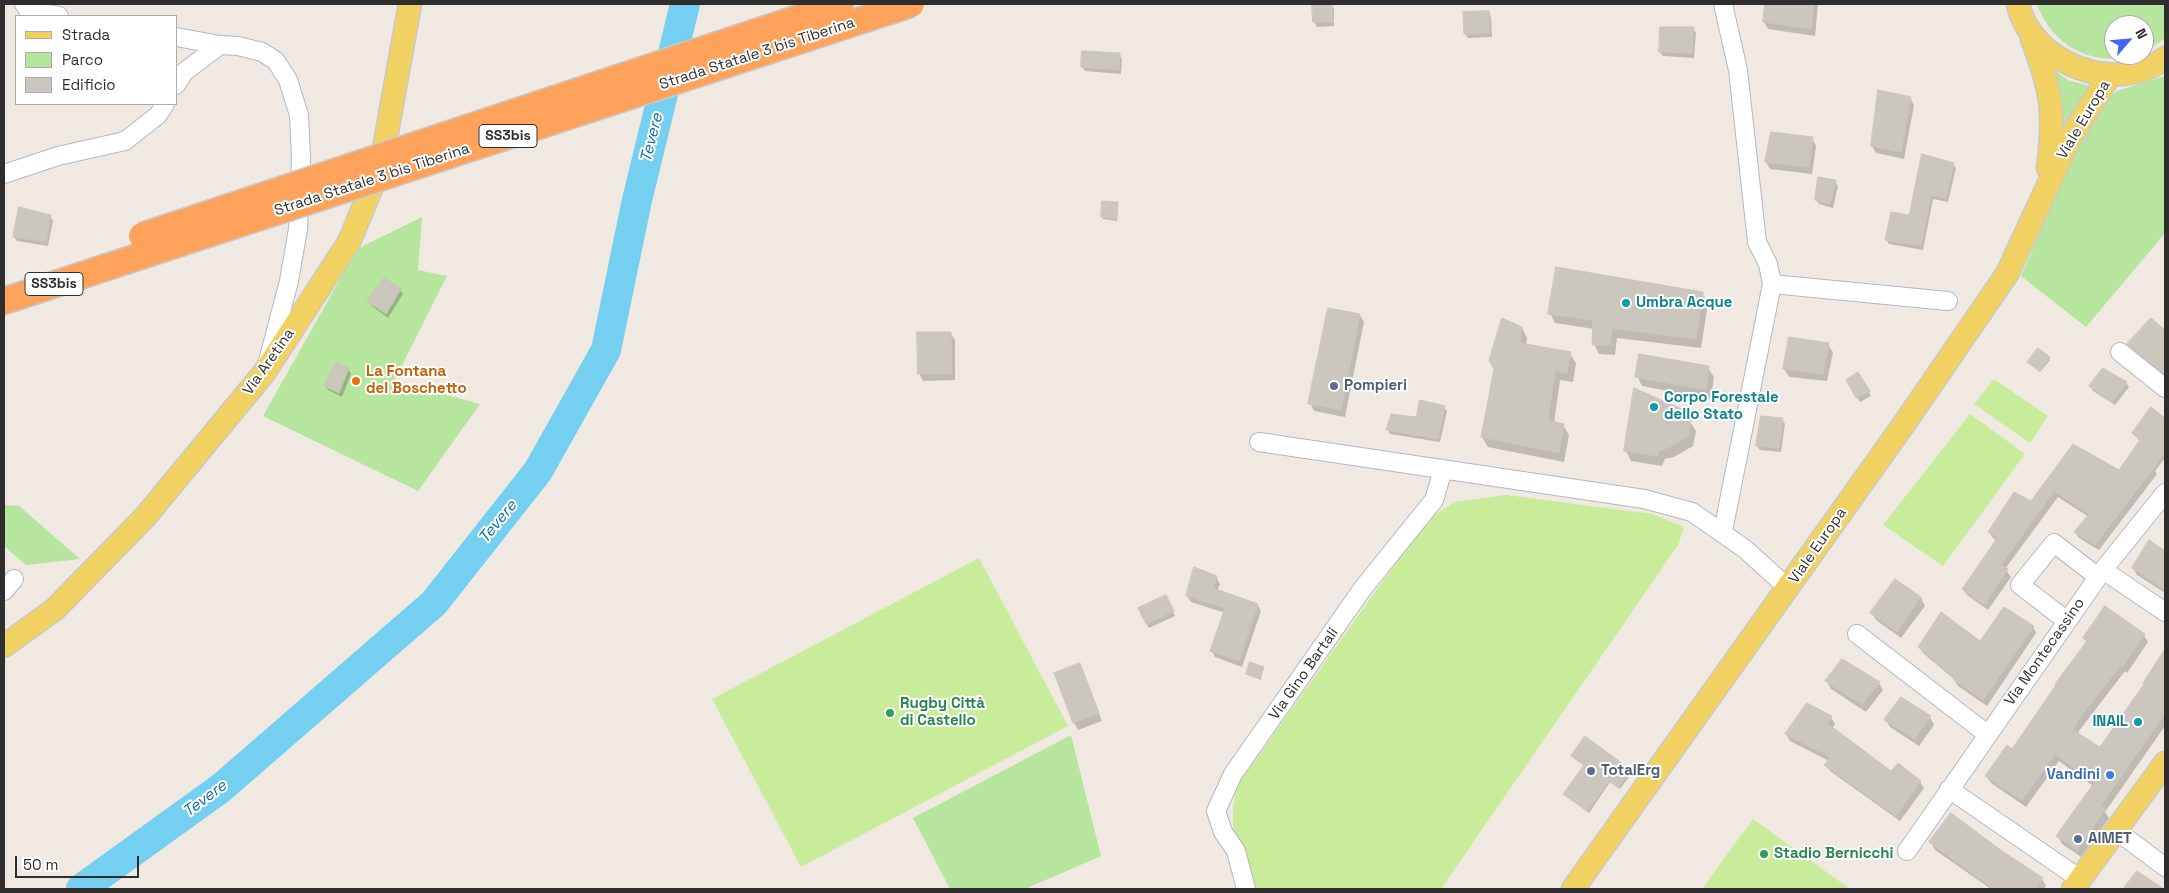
<!DOCTYPE html>
<meta charset="utf-8">
<style>
body{margin:0}
#map{position:relative;width:2169px;height:893px;overflow:hidden;background:#efe9e1;font-family:"Space Grotesk",sans-serif}
canvas{display:block}
.frame{position:absolute;inset:0;border:5px solid #2e2e2e;pointer-events:none}
.legend{position:absolute;left:15px;top:15px;width:162px;height:90px;box-sizing:border-box;background:#fff;border:1px solid #ababab;margin:0;padding:6px 9px;list-style:none;font-size:15px;color:#2e2e2e}
.legend li{display:flex;align-items:center;gap:10px;height:25px}
.legend b{width:25px;border:1px solid #ababab}
.north{position:absolute;left:2104px;top:15px;width:50px;height:50px;box-sizing:border-box;background:#fff;border:1px solid #ababab;border-radius:50%;rotate:63deg;font-size:14px;font-weight:700;line-height:20px;text-align:center;color:#2e2e2e}
.north::after{content:'';display:block;margin:auto;width:18px;height:22px;background:#4264fb;clip-path:polygon(50% 0,100% 100%,50% 72%,0 100%)}
.scale{position:absolute;left:15px;top:856px;width:124px;height:22px;box-sizing:border-box;border:2px solid #2e2e2e;border-top:0;padding-left:6px;font-size:15px;line-height:18px;white-space:nowrap;color:#2e2e2e;-webkit-text-stroke:4px #fff;paint-order:stroke}
</style>
<div id="map">
<canvas width="2169" height="893"></canvas>
<div class="frame"></div>
<ul class="legend">
<li><b style="height:6px;background:#f2d163"></b>Strada</li>
<li><b style="height:14px;background:#b6e59e"></b>Parco</li>
<li><b style="height:14px;background:#cbc7bf"></b>Edificio</li>
</ul>
<div class="north">N</div>
<div class="scale">50 m</div>
</div>
<script>
const context = document.querySelector('canvas').getContext('2d');
context.lineJoin = 'round';
function fillPath(path, color) { context.fillStyle = color; context.fill(path, 'evenodd'); }
function strokePath(path, color, width, dash) { context.strokeStyle = color; context.lineWidth = width; context.lineCap = dash ? 'butt' : 'round'; context.setLineDash(dash || []); context.stroke(path); }
function write(font, color, halo, rows, align = 'center') {
  context.font = font + ' "Space Grotesk",sans-serif'; context.lineWidth = 4; context.setLineDash([]); context.textBaseline = 'middle'; context.strokeStyle = halo; context.fillStyle = color; for (const [text, x, y, turn = 0] of rows) {
    context.save(); context.translate(x, y); context.rotate((+turn || 0) * Math.PI / 180); context.textAlign = isNaN(turn) ? turn : align; if (halo) context.strokeText(text, 0, 0); context.fillText(text, 0, 0); context.restore();
  }
}
fillPath(new Path2D(`
 M2037,4H2165V38L2144,53V25H2114V55H2137C2093,68 2052,46 2037,4Z
 M2054,70L2068,80L2096,88L2060,137L2062,99Z
 M2165,76V233L2086,327L2021,276L2062,182L2071,156L2105,100L2117,91Z
 M422,217L418,270L447,276L394,381L480,404L418,491L263,416L357,249Z
 M4,505L19,506L80,559L26,565L4,546Z
 M1071,735L1101,856L1025,889H950L913,818Z`), '#b6e59e');
fillPath(new Path2D(`
 M1994,379L2048,416L2030,443L1974,404Z
 M1970,414L2025,454L1943,566L1883,525Z
 M1506,495L1653,514L1684,527L1678,545L1441,889H1254C1239,850 1224,826 1239,783L1412,540L1436,514L1455,502Z
 M979,558L1068,726L801,867L712,699Z
 M1753,819L1850,889H1702Z`), '#c9ec9a');
fillPath(new Path2D(`
 M1331,4L1334,9V26L1317,27L1314,22V5Z
 M1766,4H1818L1815,36L1768,29L1764,22Z
 M1489,13L1491,17L1492,37L1468,38L1465,33Z
 M1693,29L1696,33L1694,58L1663,56L1660,52Z
 M1119,54L1122,59L1121,74L1085,71L1082,67Z
 M1910,98L1914,105L1904,159L1876,153L1872,146Z
 M1772,133L1812,138L1816,146L1812,174L1770,169L1766,162Z
 M1953,164L1956,168L1948,202L1933,199L1923,250L1889,244L1886,239L1910,217Z
 M1835,181L1838,186L1833,208L1819,204L1816,200Z
 M1117,203V221L1103,219L1102,217Z
 M50,216L53,221L48,246L17,241L14,237Z
 M400,290L403,294L388,318L372,306L369,301Z
 M1702,293L1708,303L1701,348L1617,338L1615,355L1599,354L1594,344V329L1555,323L1550,313Z
 M1360,315L1364,322L1345,417L1314,411L1310,403Z
 M2151,320L2165,331V377L2132,349L2129,344Z
 M1522,328L1527,338L1526,346L1570,354L1576,363L1573,382L1560,380L1554,423L1563,425L1569,435L1564,462L1488,447L1482,437Z
 M950,333L955,340V380L923,381L919,373Z
 M1790,338L1828,345L1833,352L1827,381L1789,377L1784,369Z
 M2049,358L2050,360L2040,372L2029,362Z
 M1708,368L1714,377L1711,399L1642,386L1637,376Z
 M348,369L351,374L342,397L328,390L326,386Z
 M1858,374L1871,396L1860,402L1847,381Z
 M2126,383L2129,387L2115,405L2093,391L2090,386Z
 M1444,407L1447,411L1440,442L1390,434L1388,430Z
 M2152,409L2165,420V458L2155,471L2157,474L2099,550L2079,538L2075,532L2089,517L2058,497L2005,569L2011,577L1988,610L1967,595L1963,589L1997,541L1993,538L1989,532L2031,503L2073,445L2119,472L2140,442L2134,433Z
 M1683,411L1696,431L1693,446L1674,457L1665,459L1662,466L1631,461L1626,451Z
 M1782,419L1785,424L1781,452L1760,450L1757,446Z
 M2165,548V593L2137,575L2133,568Z
 M1216,577L1220,584L1217,591L1258,605L1261,611L1242,667L1215,657L1212,651L1225,613L1191,602L1187,596Z
 M1895,581L1921,598L1925,606L1901,638L1876,620L1872,613Z
 M1168,601L1175,616L1149,628L1139,609Z
 M2033,627L2036,633L1987,706L1958,686L1954,679L1923,653L1919,647L1980,643Z
 M2144,635L2148,642L2127,673L2125,671L2079,731L2078,735L2100,749L2145,685L2164,653L2165,726L2105,812L2109,818L2081,857L2062,844L2058,836L2093,786L2059,761L2026,807L1991,783L1986,776L2012,750L2087,643L2084,638Z
 M1080,664L1102,721L1078,730L1074,723Z
 M1263,668L1261,680L1247,674Z
 M1827,682L1879,683L1883,690L1866,712L1831,689Z
 M1807,704L1831,717L1835,724L1832,728L1892,773L1920,782L1924,788L1900,821L1830,771L1826,765L1829,761L1790,741L1786,734Z
 M1930,717L1934,725L1919,746L1890,727L1886,720Z
 M1572,756L1630,770L1632,773L1620,789L1610,782L1589,813L1564,794L1584,766Z
 M1931,842L2001,852L2042,879L2046,886L2044,889H1991L1935,850Z`), '#0003');
strokePath(new Path2D(`
 M81,889L221,788L434,603L538,471L606,350L637,200L685,4`), '#75cff0', 30);
const building = new Path2D(`
 M1312,4H1332L1333,22H1313Z
 M1765,4H1814L1811,29L1763,22Z
 M1489,11L1490,33L1464,34L1463,12Z
 M1660,27H1694L1692,53L1659,52Z
 M1082,51L1120,53L1119,70L1081,67Z
 M1878,90L1911,97L1901,152L1871,146Z
 M1771,132L1813,137L1809,167L1765,162Z
 M1922,154L1954,163L1946,198L1931,195L1921,246L1885,240L1891,212L1909,215Z
 M1818,177L1836,180L1830,204L1815,200Z
 M1102,201L1118,202L1117,219L1101,217Z
 M19,207L51,215L46,242L13,237Z
 M1556,267L1703,292L1696,339L1612,328L1610,345H1592L1593,320L1548,314Z
 M384,278L401,289L386,314L367,301Z
 M1328,308L1360,314L1341,410L1308,404Z
 M1502,318L1522,327L1520,343L1571,352L1567,373L1555,371L1548,420L1564,424L1559,453L1481,437L1494,369L1489,361Z
 M2151,318L2165,330V375L2127,344Z
 M917,332H951L952,374H918Z
 M1789,337L1829,343L1823,374L1783,369Z
 M2038,348L2050,357L2039,371L2027,362Z
 M1639,354L1709,366L1706,390L1635,377Z
 M336,362L349,368L339,393L324,386Z
 M2103,368L2127,382L2112,402L2089,386Z
 M1858,372L1870,391L1856,398L1846,380Z
 M1634,388L1684,410L1691,420L1688,436L1668,448L1660,450L1657,456L1624,451Z
 M1420,400L1445,406L1438,439L1386,430L1391,414L1416,417Z
 M2151,407L2165,418V453L2095,545L2074,532L2089,514L2054,491L2001,565L2008,569L1984,605L1962,589L1998,537L1988,532L2014,492L2031,501L2073,444L2119,470L2140,440L2132,433Z
 M1761,416L1783,418L1779,448L1756,446Z
 M2149,540L2165,551V590L2132,568Z
 M1194,567L1217,576L1213,588L1258,604L1239,661L1210,651L1225,608L1186,596Z
 M1895,579L1921,597L1897,632L1870,613Z
 M1166,595L1174,611L1146,624L1138,608Z
 M2105,606L2145,634L2123,666L2121,665L2076,723L2077,724L2073,730L2100,747L2144,684L2143,683L2165,649V714L2101,805L2105,810L2077,850L2056,836L2094,783L2055,754L2022,800L1985,776L2007,745L2012,749L2056,685L2055,684L2087,641L2083,638Z
 M2004,607L2034,626L1983,700L1953,679L1954,677L1918,647L1941,612L1980,641Z
 M1842,659L1880,682L1862,705L1825,681Z
 M1250,662L1264,667L1260,679L1246,674Z
 M1080,663L1099,713L1073,723L1054,673Z
 M1901,697L1931,716L1915,739L1884,720Z
 M1807,703L1832,716L1827,723L1891,771L1898,763L1921,781L1896,816L1824,765L1830,757L1785,734Z
 M1585,736L1631,770L1618,788L1609,781L1587,811L1563,794L1584,765L1571,756Z
 M1951,813L2002,851L2043,878L2035,889H1994L1929,842Z
 M2137,871L2164,889H2123Z`);
fillPath(building, '#cbc7bf');
strokePath(building, '#cbc5ba', 1);
const minor = new Path2D(`
 M24,4L29,11L59,16
 M1723,4L1738,70L1757,242L1768,264L1772,284L1723,531
 M176,37L220,45
 M176,85L184,72L220,45L238,46L262,52L276,61L288,80L299,115L301,158L298,229L289,281L268,361
 M4,174L58,156L125,141L158,115L165,104
 M1772,284L1948,301
 M2120,352L2165,388
 M1259,442L1644,499L1692,512L1745,549L1788,588
 M2103,570L2165,493
 M4,591L14,579
 M2067,621L2020,585L2054,543L2098,577
 M1857,634L1987,734
 M1949,789L2080,879
 M2117,831L2165,867
 M1907,851L2103,570L2165,612
 M1246,889L1236,851L1223,832L1216,811L1233,774L1363,588L1434,500L1443,470`);
const major = new Path2D(`
 M2018,4C2031,64 2117,96 2165,58
 M2032,39C2052,91 2055,112 2048,168
 M4,646L55,609L145,517L264,373L349,242L381,165L410,4
 M1573,889L1904,424L2007,274L2070,138L2110,75
 M2073,889L2165,763`);
const highway = new Path2D(`
 M4,301L104,268`);
strokePath(minor, '#b4b7c1', 20);
strokePath(major, '#c9c9c9', 25);
strokePath(highway, '#c9c9c9', 29);
strokePath(minor, '#fff', 18);
strokePath(major, '#f2d163', 22);
strokePath(highway, '#ffa35c', 26);
const highwayBridge = new Path2D(`
 M142,236L841,4
 M104,268L911,4`);
strokePath(highwayBridge, '#c9c9c9', 29, []);
strokePath(highwayBridge, '#ffa35c', 26);
for (const [x, y, r, color] of [
 [1626,303,5,"#0f9aa8"],
 [356,381,5,"#e8710a"],
 [1334,386,5,"#5c6f8a"],
 [1654,407,5,"#0f9aa8"],
 [890,713,5,"#2e9e5b"],
 [2138,722,5,"#0f9aa8"],
 [1591,771,5,"#5c6f8a"],
 [2110,775,5,"#3f7fe0"],
 [2078,839,5,"#5c6f8a"],
 [1764,854,5,"#2e9e5b"]
]) { const dot = new Path2D(); dot.arc(x, y, r, 0, 2 * Math.PI); context.fillStyle = color; context.fill(dot); strokePath(dot, '#fff', 2); }
for (const [x, y, w] of [
 [508,136,58],
 [54,284,58]
]) { const box = new Path2D(); box.roundRect(x - w / 2, y - 11.5, w, 23, 4); context.fillStyle = '#fff'; context.fill(box); strokePath(box, '#2e2e2e', 1); }
write('bold 14px', '#2e2e2e', null, [
 ["SS3bis",508,136],
 ["SS3bis",54,284]
]);
write('15px', '#2e2e2e', '#fff', [
 ["Strada Statale 3 bis Tiberina",757,54,-18],
 ["Viale Europa",2084,120,-59],
 ["Strada Statale 3 bis Tiberina",372,180,-18],
 ["Via Aretina",269,362,-55],
 ["Viale Europa",1818,546,-55],
 ["Via Montecassino",2045,652,-55],
 ["Via Gino Bartali",1304,674,-55]
]);
write('bold 15px', '#0d838f', '#fff', [
 ["Umbra Acque",1636,303],
 ["Corpo Forestale",1664,398],
 ["dello Stato",1664,415],
 ["INAIL",2128,722,"right"]
], 'left');
write('bold 15px', '#c56008', '#fff', [
 ["La Fontana",366,372],
 ["del Boschetto",366,389]
], 'left');
write('bold 15px', '#4e5e75', '#fff', [
 ["Pompieri",1344,386],
 ["TotalErg",1601,771],
 ["AIMET",2088,839]
], 'left');
write('bold 15px', '#27864d', '#fff', [
 ["Rugby Città",900,704],
 ["di Castello",900,721],
 ["Stadio Bernicchi",1774,854]
], 'left');
write('bold 15px', '#366cbe', '#fff', [
 ["Vandini",2100,775]
], 'right');
write('italic 16px', '#0d6fa3', '#fff', [
 ["Tevere",652,138,-76],
 ["Tevere",498,522,-51],
 ["Tevere",205,799,-37]
]);
</script>
